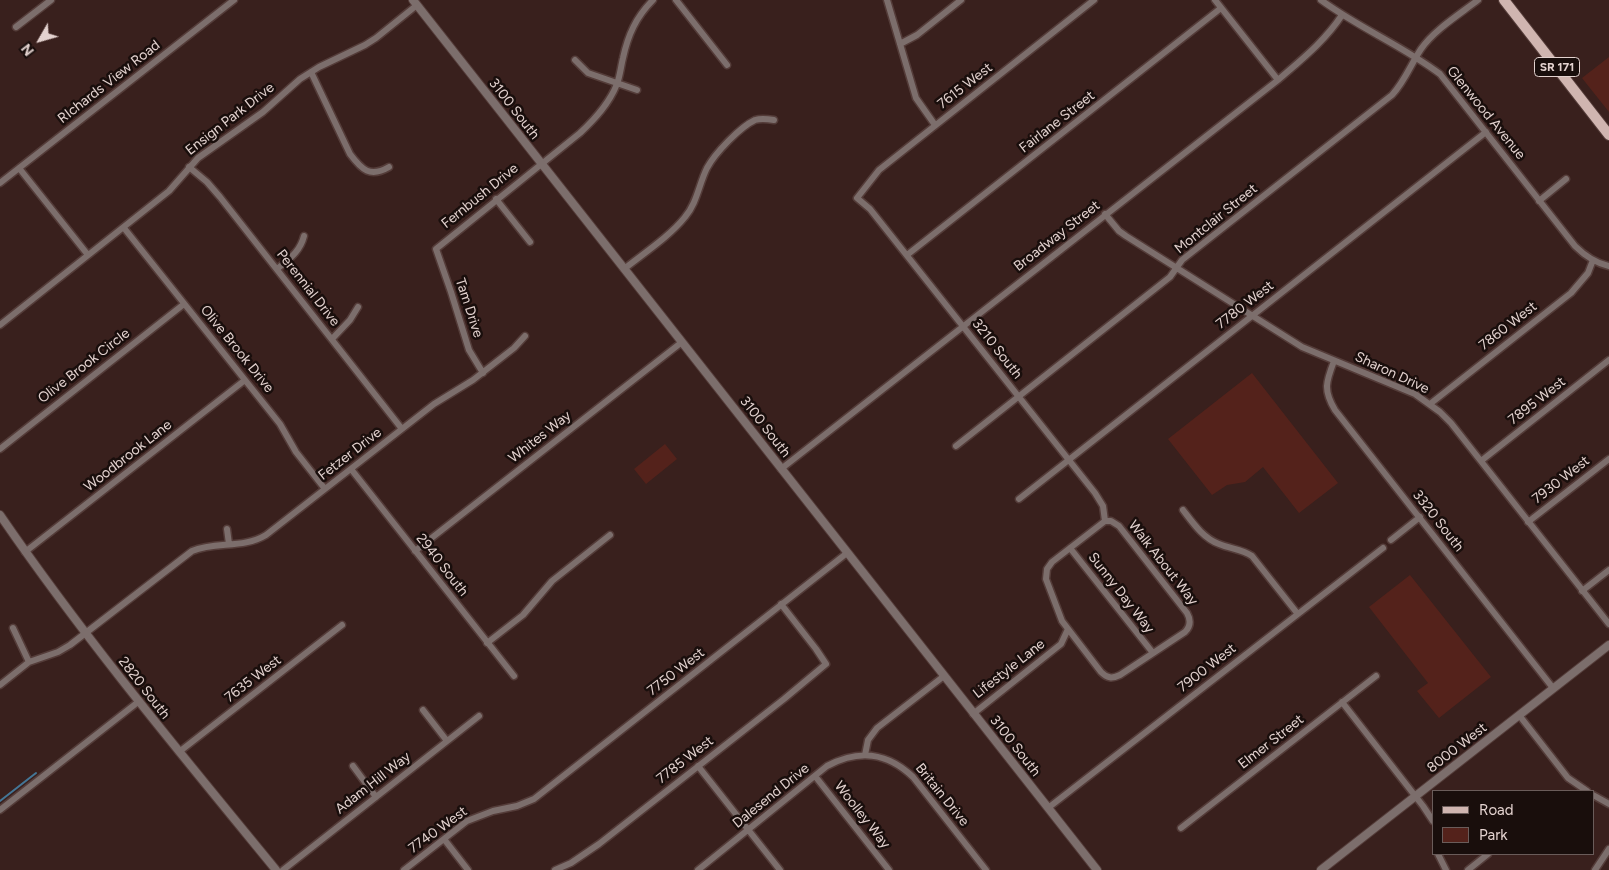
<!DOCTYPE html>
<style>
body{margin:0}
#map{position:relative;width:1609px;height:870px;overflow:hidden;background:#39201d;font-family:Figtree,sans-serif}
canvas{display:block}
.legend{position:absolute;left:1432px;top:790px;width:162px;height:65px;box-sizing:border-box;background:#190e0c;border:1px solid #6a5c5a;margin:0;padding:6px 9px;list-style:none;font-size:15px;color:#e3d2cf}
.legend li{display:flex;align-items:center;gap:10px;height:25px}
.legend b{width:25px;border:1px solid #6a5c5a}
.north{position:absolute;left:15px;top:15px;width:50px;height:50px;-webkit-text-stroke:4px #190e0c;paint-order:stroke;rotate:232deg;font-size:14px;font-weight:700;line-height:20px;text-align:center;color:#e3d2cf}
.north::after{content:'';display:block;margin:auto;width:18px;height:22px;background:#e3d2cf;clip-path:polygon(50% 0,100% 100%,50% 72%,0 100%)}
</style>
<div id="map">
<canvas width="1609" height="870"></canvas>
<ul class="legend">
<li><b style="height:6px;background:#d0b5b0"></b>Road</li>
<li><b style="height:14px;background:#54221b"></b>Park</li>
</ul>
<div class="north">N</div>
</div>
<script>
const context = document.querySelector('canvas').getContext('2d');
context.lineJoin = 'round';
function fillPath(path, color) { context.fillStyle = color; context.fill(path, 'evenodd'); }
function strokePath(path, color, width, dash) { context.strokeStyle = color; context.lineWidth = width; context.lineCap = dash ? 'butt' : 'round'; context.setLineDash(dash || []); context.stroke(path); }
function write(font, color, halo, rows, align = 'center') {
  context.font = font + ' Figtree,sans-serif'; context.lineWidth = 5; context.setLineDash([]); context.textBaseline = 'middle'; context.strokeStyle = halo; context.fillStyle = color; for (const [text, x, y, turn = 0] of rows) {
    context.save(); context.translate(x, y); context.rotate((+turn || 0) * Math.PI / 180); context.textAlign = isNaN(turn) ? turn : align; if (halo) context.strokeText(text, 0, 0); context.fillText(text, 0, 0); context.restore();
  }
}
fillPath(new Path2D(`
 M1609,57V112L1582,78Z
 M1252,373L1338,483L1299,513L1263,467L1245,482L1227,485L1212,495L1168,439Z
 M665,444L677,459L646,484L634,469Z
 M1410,575L1491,677L1439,718L1417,691L1428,683L1369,607Z`), '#54221b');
strokePath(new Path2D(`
 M0,801L36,773`), '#447696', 2);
const minor = new Path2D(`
 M676,0L727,65
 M887,0L916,98L935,125
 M1094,0L879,170L857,198L870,209L1095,493L1103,506L1105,521
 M1215,0L1278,80
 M1321,0C1359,28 1403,46 1440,74L1575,246C1585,256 1595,263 1609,266
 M16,27L51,0
 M900,44L917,35L961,0
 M575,60L588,73L637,90
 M311,72L350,154C362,170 370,178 389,167
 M189,167L207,182L220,197L402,429
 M19,168L88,255
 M0,183L234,0
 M496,199L530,242
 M1539,201L1566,179
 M1105,214L1119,231L1126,236L1302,347L1415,394L1440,412L1451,423L1609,624
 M124,228L280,424L296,452L325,489
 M907,255L1221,8
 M277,269C289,259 300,252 304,236
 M624,269C644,253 670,236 685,217C697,203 699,184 707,168C715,153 740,127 755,120C761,118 768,119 774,120
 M0,325L169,191L198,158L263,112L300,79L319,67L365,45L376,38L417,5
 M332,339L350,320L358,307
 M1334,361C1326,382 1323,390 1335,410L1553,688
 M483,373L469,350L451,292L436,249L580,133C595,119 609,104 617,84C620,76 621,66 623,58C628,35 636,17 653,0
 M1430,404L1571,293L1588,273L1593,260
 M956,446L1170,277L1182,260L1392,95C1405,81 1411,64 1421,49C1434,30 1460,14 1478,0
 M0,449L184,304
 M1481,461L1609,360
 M351,469L514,676
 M781,469L1278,80C1301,60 1325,41 1342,15
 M1019,499L1486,132
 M1183,510C1193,523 1203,538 1219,544C1231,549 1242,549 1252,556L1297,613
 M1105,521H1111L1119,526L1187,613C1191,620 1191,626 1185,632L1120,675C1112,679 1107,678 1101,672L1062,621L1046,579L1047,569L1052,562Z
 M1528,522L1609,459
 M227,529L229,544
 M1391,540L1420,517
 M1070,548L1153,653
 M415,551L682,342
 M25,552L245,380
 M1582,591L1609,570
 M13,628L29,662
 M487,643L523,615L552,581L610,535
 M0,685L29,662L58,652L70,645L192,551C216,541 243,549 266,535L434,404L473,380L514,348L525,336
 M1342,702L1423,806L1433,821
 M423,710L447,741
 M973,714L1061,644L1068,629
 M1519,715L1568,778L1587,791
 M179,752L342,625
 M865,755L868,740L877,728L944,676
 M353,766L376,797
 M698,766L780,870
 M815,776L889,870
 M1593,795L1609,804
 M1048,808L1383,548
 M0,810L138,702
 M1181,828L1376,676
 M444,839L468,870
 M1438,854L1446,870
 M283,870L479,716
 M404,870L467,821L493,811L517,806L534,799L847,553
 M555,870L571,863L599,844L784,699L826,664L816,649L781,604
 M698,870L827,766C859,749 887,752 913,777L986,870
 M1468,870L1488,854
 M1595,870L1609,849`);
const tertiary = new Path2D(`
 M413,0L1097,870
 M0,515C85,639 181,754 276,870
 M1321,870L1609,645`);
const primary = new Path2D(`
 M1504,0L1609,135`);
strokePath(minor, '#543c39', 9);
strokePath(tertiary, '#543c39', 10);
strokePath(primary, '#543c39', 12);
strokePath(minor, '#7c6e6c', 6);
strokePath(tertiary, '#7c6e6c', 8);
strokePath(primary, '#d0b5b0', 10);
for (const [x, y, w] of [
 [1557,67,45]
]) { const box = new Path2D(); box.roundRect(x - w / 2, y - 9.5, w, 19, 4); context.fillStyle = '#190e0c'; context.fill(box); strokePath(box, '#e3d2cf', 1); }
write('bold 12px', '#e3d2cf', null, [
 ["SR 171",1557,67]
]);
write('14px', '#e3d2cf', '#190e0c', [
 ["RIchards View Road",109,82,-38],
 ["7615 West",965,86,-38],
 ["3100 South",514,109,52],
 ["Glenwood Avenue",1486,113,51],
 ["Ensign Park Drive",230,119,-38],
 ["Fairlane Street",1057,122,-38],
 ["Fernbush Drive",480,196,-39],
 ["Montclair Street",1216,219,-39],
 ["Broadway Street",1057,236,-38],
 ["Perennial Drive",308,288,52],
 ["7780 West",1245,305,-38],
 ["Tam Drive",469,308,72],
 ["7860 West",1508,326,-38],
 ["Olive Brook Drive",237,349,51],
 ["3210 South",997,349,52],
 ["Olive Brook Circle",84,366,-38],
 ["Sharon Drive",1392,373,25],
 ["7895 West",1537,401,-38],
 ["3100 South",765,427,52],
 ["Whites Way",540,437,-38],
 ["Fetzer Drive",350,454,-38],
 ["Woodbrook Lane",128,456,-38],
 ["7930 West",1561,480,-38],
 ["3320 South",1438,521,52],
 ["Walk About Way",1163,563,52],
 ["2940 South",442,565,52],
 ["Sunny Day Way",1121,593,52],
 ["7900 West",1207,668,-38],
 ["Lifestyle Lane",1009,669,-38],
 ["7750 West",676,672,-38],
 ["7635 West",253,679,-38],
 ["2820 South",144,688,52],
 ["Elmer Street",1271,742,-38],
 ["3100 South",1015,746,52],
 ["8000 West",1457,748,-38],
 ["7785 West",685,760,-38],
 ["Adam Hill Way",373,783,-38],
 ["Britain Drive",942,795,51],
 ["Dalesend Drive",771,796,-39],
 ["Woolley Way",862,815,52],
 ["7740 West",438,830,-36]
]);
</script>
